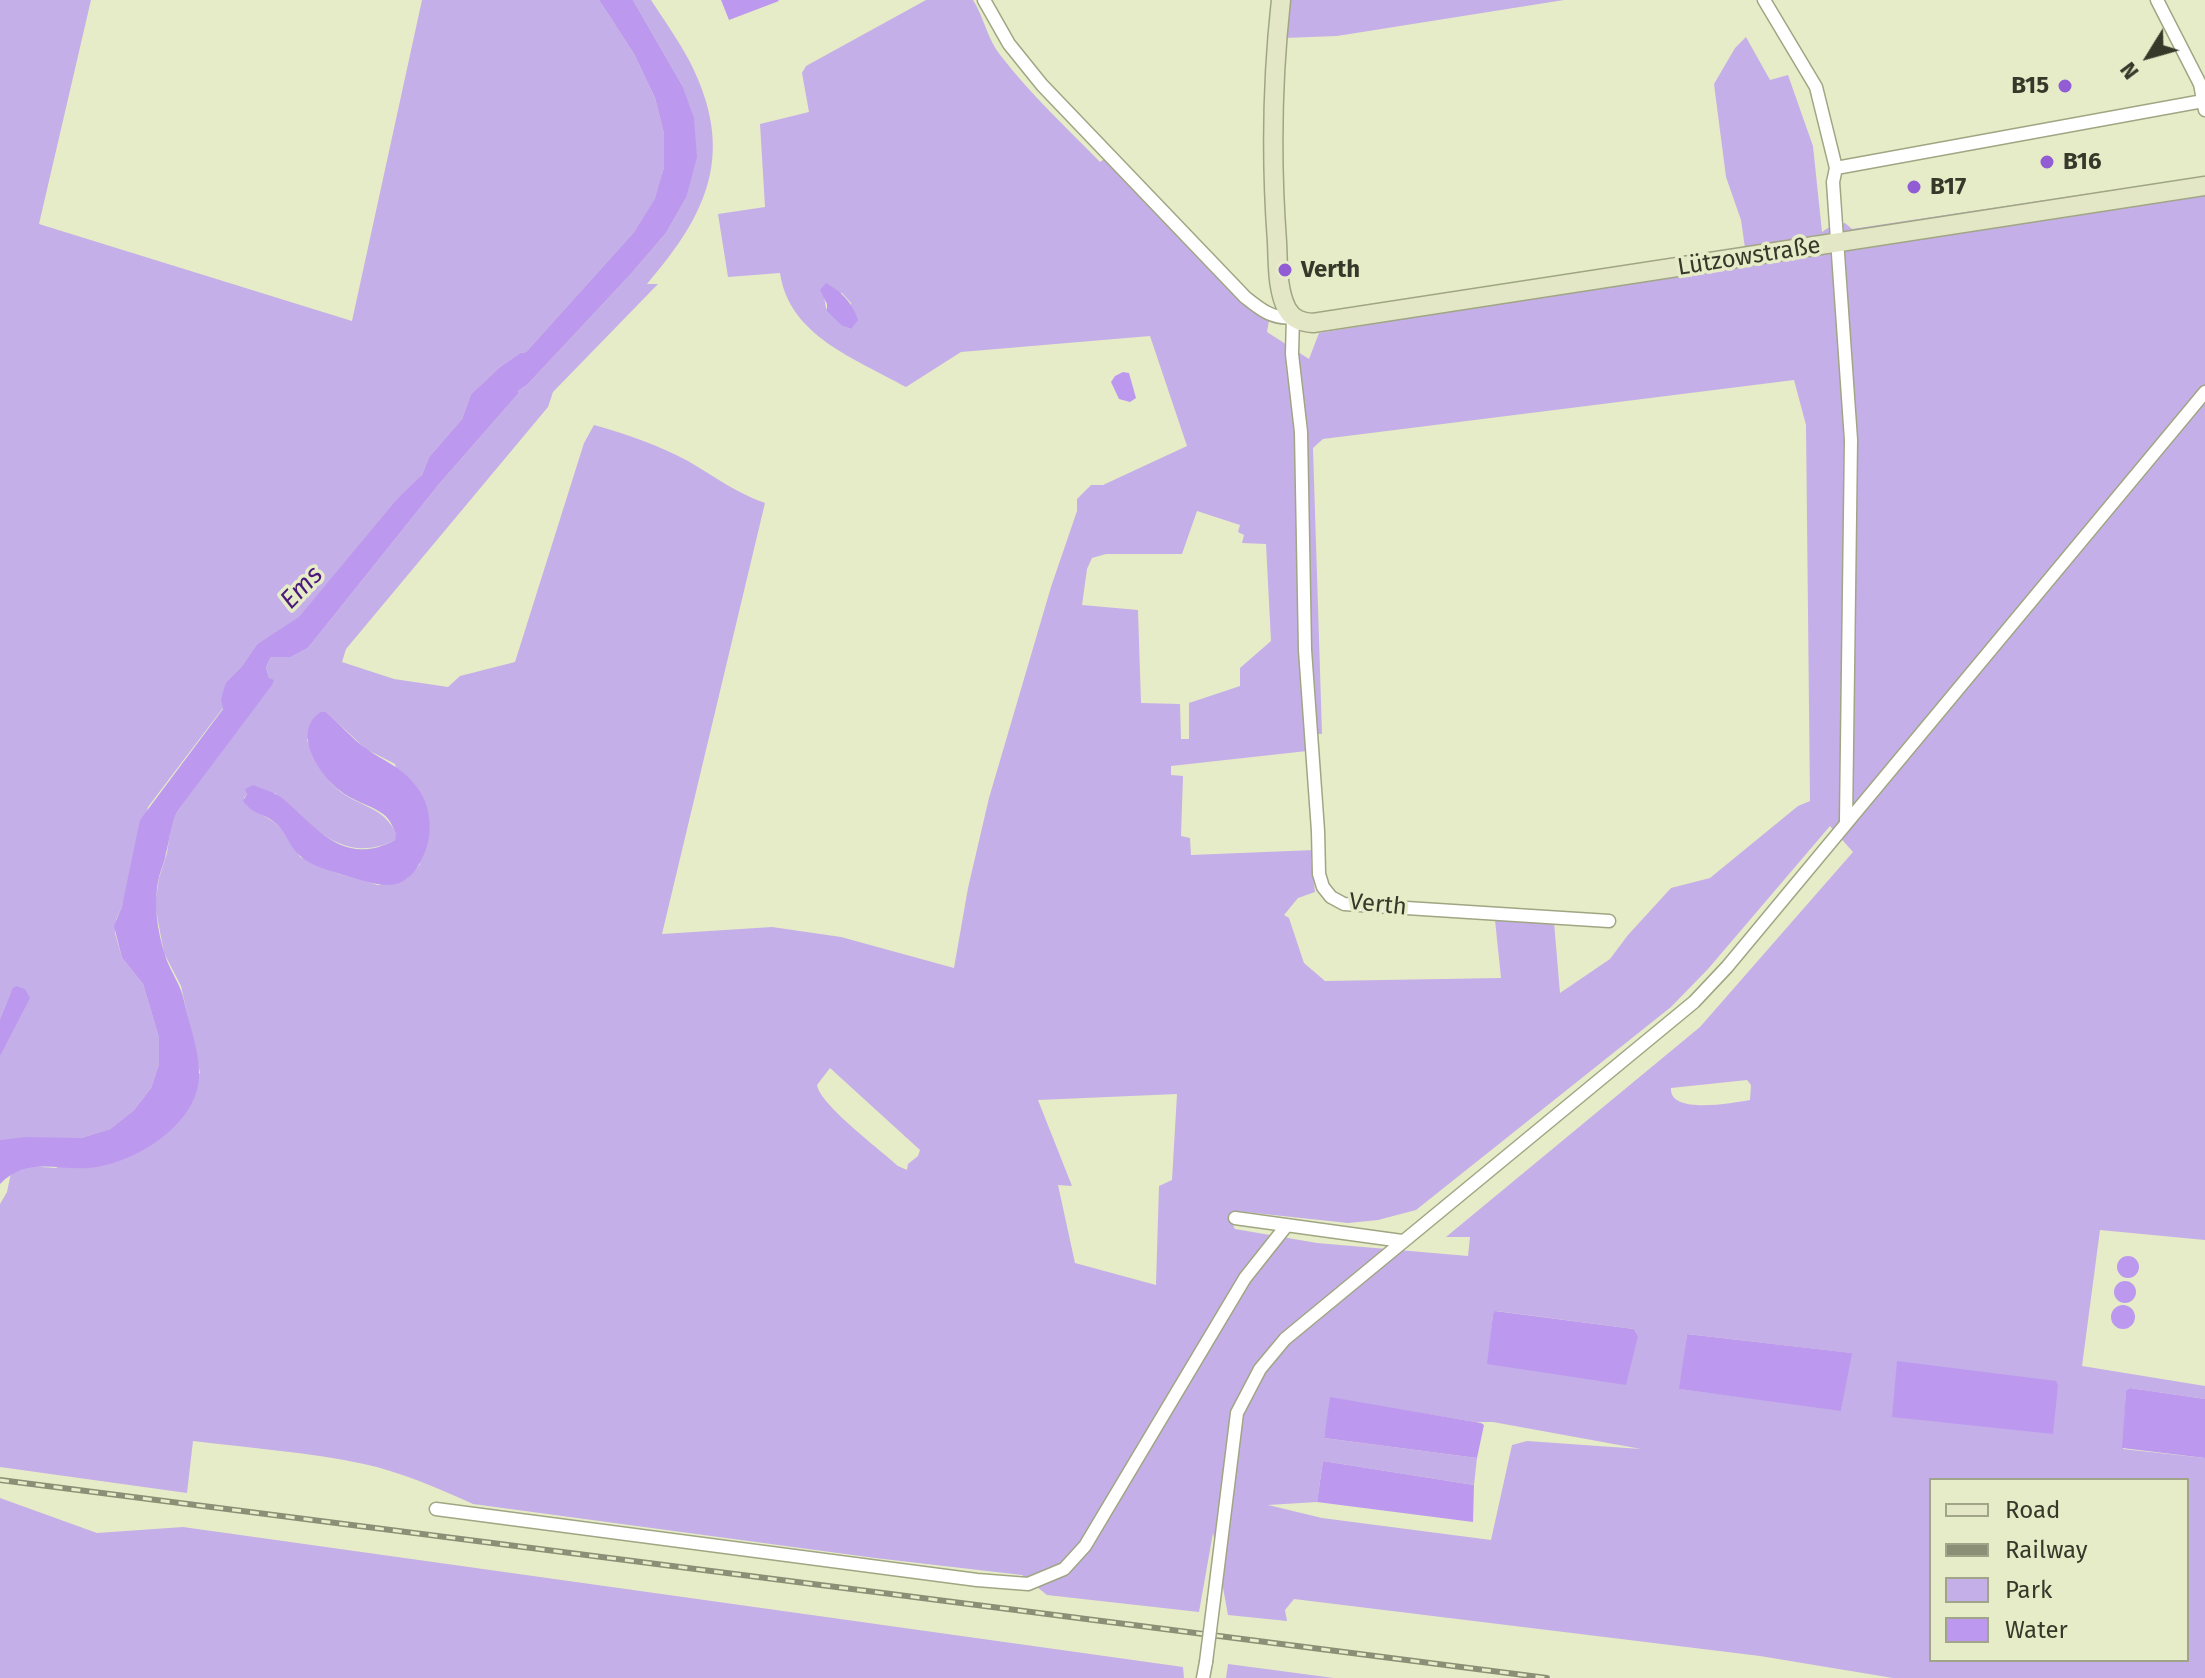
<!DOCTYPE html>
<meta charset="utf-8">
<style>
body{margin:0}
#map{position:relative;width:2205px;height:1678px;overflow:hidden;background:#e6ecc7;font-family:"Fira Sans",sans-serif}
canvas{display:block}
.legend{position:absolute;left:1929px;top:1478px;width:260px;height:184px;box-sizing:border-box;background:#e6ecc7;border:2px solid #a0a488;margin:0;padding:10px 14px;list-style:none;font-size:24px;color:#36382a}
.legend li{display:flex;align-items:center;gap:16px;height:40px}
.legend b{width:40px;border:2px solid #a0a488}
.north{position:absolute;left:2109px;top:16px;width:80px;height:80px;-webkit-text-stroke:6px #e6ecc7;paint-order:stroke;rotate:233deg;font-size:22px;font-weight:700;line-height:32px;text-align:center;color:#36382a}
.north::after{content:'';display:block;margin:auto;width:28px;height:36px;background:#36382a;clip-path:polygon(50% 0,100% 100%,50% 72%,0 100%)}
</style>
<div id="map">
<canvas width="2205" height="1678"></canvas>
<ul class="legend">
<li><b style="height:10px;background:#e4e7c6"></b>Road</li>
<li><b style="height:10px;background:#8b8f76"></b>Railway</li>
<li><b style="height:22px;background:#c5afe8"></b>Park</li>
<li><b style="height:22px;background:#bc99ef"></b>Water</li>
</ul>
<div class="north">N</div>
</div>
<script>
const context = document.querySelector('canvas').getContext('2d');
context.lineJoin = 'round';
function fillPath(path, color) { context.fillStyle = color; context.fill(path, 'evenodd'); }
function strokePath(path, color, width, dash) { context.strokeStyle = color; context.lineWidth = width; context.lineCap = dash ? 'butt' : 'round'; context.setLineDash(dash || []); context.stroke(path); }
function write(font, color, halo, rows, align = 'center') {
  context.font = font + ' "Fira Sans",sans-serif'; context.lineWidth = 7; context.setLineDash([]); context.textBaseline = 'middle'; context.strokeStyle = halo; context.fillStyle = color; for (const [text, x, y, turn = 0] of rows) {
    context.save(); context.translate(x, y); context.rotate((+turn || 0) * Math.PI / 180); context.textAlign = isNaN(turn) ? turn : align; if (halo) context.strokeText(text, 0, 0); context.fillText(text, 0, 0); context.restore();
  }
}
fillPath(new Path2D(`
 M0,0H91L39,224L352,321L422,0H599L634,54L655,98L664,134V167L656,199L634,232L526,352L520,353L500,367L471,394L462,419L429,457L422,475L416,483L395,501L299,618L257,644L242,666L226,682L223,708L148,807L122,906L116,920L115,933L122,958L143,984L159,1038V1064L151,1088L134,1110L110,1129L81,1138L0,1140V1056L12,989L0,1019Z
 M633,0H651C664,20 679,41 690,62C736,153 708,213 647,284H658L553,392L548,407L346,649L342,662L394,679L448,687L460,676L515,662L584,443L594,425C627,434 658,445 688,461C714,476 736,493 765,503L662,934L772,927L841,937L954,968L968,888L989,798L1051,587L1077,511V499L1091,485H1103L1187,446L1150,336L961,352L906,387C856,359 789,336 780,273L728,277L718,214L765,207L760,124L809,112L802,73L806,66L926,0H973C984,17 987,39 1001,56C1030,94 1067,128 1100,162L1110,155L1270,315L1267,332L1309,359L1319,333L1747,262L1741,220L1726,177L1714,84L1735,48L1746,37L1770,80L1788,75L1813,146L1822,232C1830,226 1835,225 1845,223L1852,229L2205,176V1240L2100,1230L2082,1366L2205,1386V1399L2130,1388L2126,1390L2123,1449L2205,1458V1678H1893L1760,1656L1294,1599L1285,1610L1287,1621L1228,1615L1213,1533L1199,1612L1047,1595L1022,1575L875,1558L473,1504C438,1488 401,1472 364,1464C308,1452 249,1448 193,1441L187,1493L0,1467V1204L7,1192L11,1173L28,1166L56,1168L200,1073L181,986L164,953L155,905L159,878L167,853L171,825L177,812L265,693L269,678L266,667L271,657H291L308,648L440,483L518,394V391L527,385L630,275L666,233L686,198L682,85ZM842,293L851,303V329L842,326L826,308L824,296ZM1794,380L1806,425L1810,801L1798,806L1710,878L1671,888L1628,935L1610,959L1560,993L1554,922L1495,920L1501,978L1325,981L1304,963L1289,918L1284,915L1298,898L1315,892L1311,860L1314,850L1191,855L1190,838L1181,836L1183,776L1171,775V766L1307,751L1306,733L1322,734L1313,448L1323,439ZM1197,511L1240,525L1238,532L1244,535L1242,543L1266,544L1271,641L1240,668V686L1189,703V739H1181L1180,704L1141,703L1138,610L1082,605L1087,569L1092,558L1106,554H1182ZM326,712L366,749L395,764L420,864L407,879L378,885L339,874L300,857L285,832L274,822L247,806L244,798L247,794L275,793C311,825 343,866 395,840L397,835C383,805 360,808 337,789C322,776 314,758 307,740ZM1830,826L1853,852L1700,1027L1446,1237H1470L1468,1256L1317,1243L1235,1229L1229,1217L1236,1211L1348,1223L1378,1220L1416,1210L1671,1007L1708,969ZM830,1068L920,1150L918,1156L908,1164L907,1170L898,1166C881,1150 820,1105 817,1085ZM1747,1080L1751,1085L1750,1100C1732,1103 1669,1115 1671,1088ZM1177,1094L1172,1180L1159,1186L1156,1285L1075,1263L1058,1185L1072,1186L1038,1100ZM1496,1311L1634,1329L1638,1336L1488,1364L1493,1314ZM1687,1334L1851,1353L1841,1410L1680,1389ZM1331,1398L1475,1422H1493L1641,1449L1527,1441L1512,1445L1491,1540L1322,1518L1268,1505L1317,1502L1323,1461L1474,1485L1477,1458L1324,1438ZM1931,1480H2187V1660H1931Z
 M1290,0H1564L1337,36L1284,38Z
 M0,1498L97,1533L183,1527L1183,1667L1184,1678H0Z
 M1228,1664L1334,1678H1226Z`), '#c5afe8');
fillPath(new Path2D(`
 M599,0H633L682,85L694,118L697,157L686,198L666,233L630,275L527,385L518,391V394L440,483L308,648L291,657H271L266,667L269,678L274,680L272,685L177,812C170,826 170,839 166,853C165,861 161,869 159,877C153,902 157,930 165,955C171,974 181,983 185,1005C190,1027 200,1054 199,1076C198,1123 139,1160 97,1167C61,1173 29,1154 0,1184V1140L26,1137L81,1138L110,1129L134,1110L151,1088L159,1064V1038L143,984L122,958L114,926L122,906L140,820L223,709L221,699L226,682L242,666L257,644L299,617L395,501L422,475L429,457L462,419L471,394L500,367L520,353L526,352L634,232L655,199L664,167V134L655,98L634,54Z
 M721,0H778L779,1L729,20Z
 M826,283C842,292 852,302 858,320L851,329L842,326L827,311V304L820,290Z
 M1123,372L1129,373L1136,398L1130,402L1119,399L1111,382L1115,376Z
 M321,712H326C340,724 352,739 367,749C388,764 403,767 419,790C430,806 433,830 426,849C408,897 384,887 343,875C329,870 310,866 299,855C288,845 286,830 273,821C263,814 251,813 243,801L247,794L245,789L253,785C262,789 275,792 282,798C317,827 343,868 395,840L396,834C393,827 390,819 383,814C369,804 352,801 339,790C318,774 291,730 321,712Z
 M16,986L25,989L30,998L0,1056V1019L12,989Z
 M2117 1267a11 11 0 1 1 22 0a11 11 0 1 1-22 0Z
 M2114 1292a11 11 0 1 1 22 0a11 11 0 1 1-22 0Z
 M2111 1317a12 12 0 1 1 24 0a12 12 0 1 1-24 0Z
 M1495,1311L1634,1329L1638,1336L1626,1385L1487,1364L1493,1314Z
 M1687,1334L1852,1353L1841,1411L1679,1389Z
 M1897,1361L2056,1381L2058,1385L2053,1434L1892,1417Z
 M2130,1388L2205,1399V1458L2122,1448L2126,1390Z
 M1330,1397L1481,1423L1484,1425L1477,1458L1324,1438Z
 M1323,1461L1474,1485L1473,1522L1317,1502Z`), '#bc99ef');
const street = new Path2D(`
 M984,0L1009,44L1042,85L1245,297C1260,309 1273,320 1293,317L1292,354L1301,432L1305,650L1318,831L1319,874L1323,887L1331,897L1344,904L1609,921
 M1764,0L1816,87L1836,168L1833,182L1851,440L1846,821
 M2157,0L2200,84L2205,110
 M1836,168L2203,101
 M1235,1218L1402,1241
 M436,1509L977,1580L1028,1584L1064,1569L1085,1546L1245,1278L1287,1225
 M1214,1599L1237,1413L1260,1369L1285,1339L1694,1002L1727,967L2205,392
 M1203,1678L1206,1662`);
const secondary = new Path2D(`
 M1281,0C1272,81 1271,161 1277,242C1278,263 1277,290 1287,309C1293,320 1302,322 1313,323L2205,186`);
strokePath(street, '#a0a683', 15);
strokePath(secondary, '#a0a683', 21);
strokePath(street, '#fff', 12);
strokePath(secondary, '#e4e7c6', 18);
const rail = new Path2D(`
 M0,1480L1547,1678`);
strokePath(rail, '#8b8f76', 6);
strokePath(rail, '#e6ecc7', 3, [9]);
const streetBridge = new Path2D(`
 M1206,1662L1214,1599`);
strokePath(streetBridge, '#a0a683', 15, []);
strokePath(streetBridge, '#fff', 12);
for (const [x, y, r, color] of [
 [2065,86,8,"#925cd5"],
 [2047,162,8,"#925cd5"],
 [1914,187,8,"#925cd5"],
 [1285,270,8,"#925cd5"]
]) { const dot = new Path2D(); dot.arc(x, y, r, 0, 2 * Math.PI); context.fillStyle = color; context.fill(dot); strokePath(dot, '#e6ecc7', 3); }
write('bold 24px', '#36382a', '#e6ecc7', [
 ["B15",2049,86,"right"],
 ["B16",2063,162],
 ["B17",1930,187],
 ["Verth",1301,270]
], 'left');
write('24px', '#36382a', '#e6ecc7', [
 ["Lützowstraße",1749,257,-9],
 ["Verth",1378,905,6]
]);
write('italic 26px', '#4b187b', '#e6ecc7', [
 ["Ems",302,588,-46]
]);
</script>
